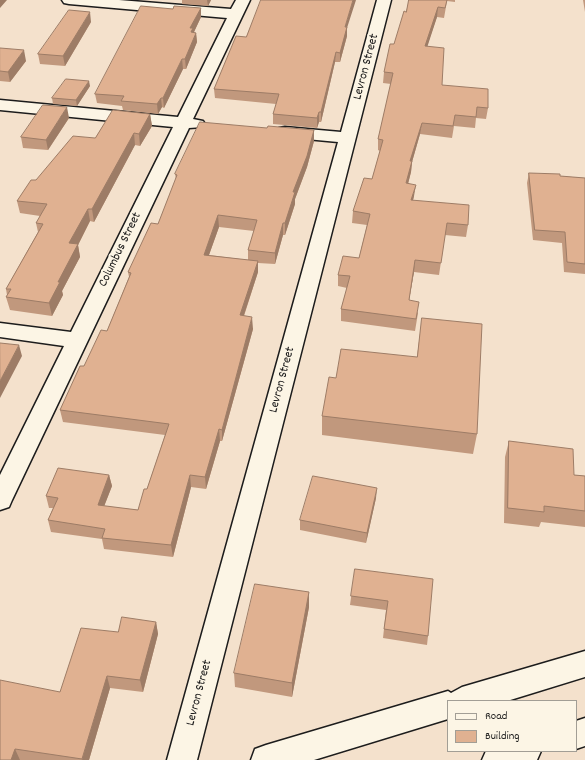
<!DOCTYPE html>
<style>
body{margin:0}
#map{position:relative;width:585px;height:760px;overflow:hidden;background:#f4e1cc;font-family:Dekko,sans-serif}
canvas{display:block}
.legend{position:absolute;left:447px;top:700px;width:130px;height:52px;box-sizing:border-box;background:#fcf5e5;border:1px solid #a29e95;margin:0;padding:5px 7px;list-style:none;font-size:12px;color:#1c1c1c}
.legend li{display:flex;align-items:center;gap:8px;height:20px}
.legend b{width:20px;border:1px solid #a29e95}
</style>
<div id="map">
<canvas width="585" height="760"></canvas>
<ul class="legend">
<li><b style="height:5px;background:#fcf5e5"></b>Road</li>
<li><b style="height:11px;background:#e0b191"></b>Building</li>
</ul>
</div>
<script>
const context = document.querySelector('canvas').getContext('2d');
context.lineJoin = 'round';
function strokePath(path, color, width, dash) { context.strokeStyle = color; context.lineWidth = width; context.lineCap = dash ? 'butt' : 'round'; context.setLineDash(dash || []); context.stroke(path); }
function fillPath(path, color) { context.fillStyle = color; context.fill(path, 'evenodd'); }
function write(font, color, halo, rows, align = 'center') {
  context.font = font + ' Dekko,sans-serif'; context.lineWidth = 4; context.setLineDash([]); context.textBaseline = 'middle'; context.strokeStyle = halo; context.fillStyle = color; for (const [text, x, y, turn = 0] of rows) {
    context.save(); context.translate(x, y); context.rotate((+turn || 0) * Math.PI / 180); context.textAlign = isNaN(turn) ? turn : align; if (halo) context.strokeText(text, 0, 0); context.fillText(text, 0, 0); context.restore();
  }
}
const minor = new Path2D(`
 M62,0H119L231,9L236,0H250L193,119L203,121L205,124L203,127L189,128L12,500L9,507L0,510V475L64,346L0,337V323L71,332L173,127L0,110V100L178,117L227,18L69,4L64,3Z
 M377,0H391L197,760H167L338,142L285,137L279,136L277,132L279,128L285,127L341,132Z`);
const major = new Path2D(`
 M585,651V677L507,701H448V719L314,760H251L255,749L266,745L448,691L451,693L462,687Z
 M585,718V746L576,749V721Z
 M486,751H541L537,760H482Z`);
strokePath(minor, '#1c1c1c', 3);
strokePath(major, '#1c1c1c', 3);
fillPath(minor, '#fcf5e5');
fillPath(major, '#fcf5e5');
fillPath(new Path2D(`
 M182,0H211L208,6L182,4Z
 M409,0H455V2L447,1L444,18L437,17L427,46L442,85L488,108L486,119L476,118L475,128L454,126L452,138L420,134L412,162L411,172L408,184L414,196L413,200L468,225L466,237L445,235L439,275L414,272L409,300L418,313L415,331L341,321V309L347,288L338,286V275L359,258L367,225L352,223L353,211L372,179L380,151L378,150V139L391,84L383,83L384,72L394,44L406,12Z
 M583,0H585V12Z
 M201,8V17L194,32L196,33L197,42L186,69H183L164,108L162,107L158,114L123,110L122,106L97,103L95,94Z
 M91,22L65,66L40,64L38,54Z
 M347,28V36L340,62H335L321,122H319L317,128L273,124V114L276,104L215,98L214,89L246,37Z
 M0,48L26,61L10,82L0,81Z
 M90,86L77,106L53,104L52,98Z
 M150,114L152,126L140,146L135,145L94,222L90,221L78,245L80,257L62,291L63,295L52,316L10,310L6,297L7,295L6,289L38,232L36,223L40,216L20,213L17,201L36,180L95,138Z
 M69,118L48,150L23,148L21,137Z
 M267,128L314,130V141L307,167L295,199V204L285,235H283L275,264L258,263V272L244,316L253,329L222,441H220L206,489L191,487L173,557L104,549L102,539L51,532L48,520L53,508H49L46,496L109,475L112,486L104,506L138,510L147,489L165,435L63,422L60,410L84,366L107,331L129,277L128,272L158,224L176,179L175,174ZM219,227L254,231L248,250V260L209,255Z
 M529,173L560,176L585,178V274L564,272L562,243L533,240L527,183Z
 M422,318L477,434L473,454L322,435V416L336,378L417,357Z
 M509,441L574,475L585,476V527L541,522L539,527L504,523L505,457Z
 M376,498L366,543L300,530V520Z
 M355,569L428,636L427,645L383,638L386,610L350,605Z
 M309,592V607L292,697L235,687L234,673Z
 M156,622L158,634L143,692L110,688L89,760H0L60,692L118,632Z`), '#c1987d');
fillPath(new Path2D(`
 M0,0H7L0,8Z
 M207,0H211L208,6Z
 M353,0H356L347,28V36L340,62V53L345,27Z
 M438,7L437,17L424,57L425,46Z
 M201,8V17L194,32V38L191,42L190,28Z
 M90,12L91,22L65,66L63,56Z
 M196,33L197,42L186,69L185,59Z
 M24,50L26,61L10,82L8,72Z
 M336,52L335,62L321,122V112Z
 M182,59L183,69L164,108L163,98Z
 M89,81L90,86L77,106L76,100Z
 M161,98L162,107L158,114L157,104Z
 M67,107L69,118L48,150L46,140Z
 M319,112V122L317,128V118Z
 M150,114L152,126L140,146L139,134Z
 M422,123L420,134L412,162L411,172L405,195L410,161Z
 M314,130V141L307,167L295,199V204L285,235V223L293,192Z
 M134,133L135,145L94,222L92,209Z
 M416,185L414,196L410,212L411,200Z
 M88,209L90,221L78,245L80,257L62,291L63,295L52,316L49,303L58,282L69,243Z
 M218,215L219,227L205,266L204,255Z
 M283,223V235L275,264V253Z
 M415,260L414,272L407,312L409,300Z
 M258,261V272L240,327V315Z
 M252,317L253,329L222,441V430Z
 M19,345L22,356L0,398V381Z
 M219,429L220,441L206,489L205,477Z
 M109,475L112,486L100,517L98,505Z
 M190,475L191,487L173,557L171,545Z
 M377,488L376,498L366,543L367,533Z
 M309,592V607L292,697V683Z
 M156,622L158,634L143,692L140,680Z
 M107,676L110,688L89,760H82Z
 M15,749L20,760H11Z`), '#9d7c66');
const building = new Path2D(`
 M261,0H353L345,27H347L340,53L336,52L321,112H319L317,118L273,114L279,94L214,89L236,36L246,37Z
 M409,0H447L445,8L438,7L425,46L444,48L442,85L488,89V108L477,107L476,117L455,115L453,126L422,123L410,161H412L406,183L416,185L411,200L469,205L468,225L447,223L441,263L415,260L409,300L419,302L416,319L341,309L350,276L338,275L343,256L359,258L370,214L353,211L364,178L372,179L383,140L378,139L393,73L384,72L390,44H394L404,11L406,12Z
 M141,6L173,9L174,6L201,8L190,28H193L191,32L196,33L185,59H182L163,98H161L157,104L121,101L124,96L95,94Z
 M69,10L90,12L63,56L38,54Z
 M0,48L24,50L8,72L0,71Z
 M66,79L89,81L76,100L52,98Z
 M43,105L67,107L46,140L21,137Z
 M113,110L150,114L139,134L134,133L92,209H88L69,243L78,244L58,282H60L49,303L6,297L11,289H6L43,224L36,223L47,204L17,201L31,180H36L73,136L95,138Z
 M200,122L267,128L268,126L314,130L307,156L293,192H295L285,223H283L275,253L248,250L257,220L218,215L204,255L258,261L240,315L252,317L222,430L219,429L205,477L190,475L171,545L102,538L105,529L48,520L58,498L46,496L58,468L109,475L98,505L138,510L144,489H147L169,424L60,410L80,366H84L101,330L107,331L131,273L128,272L136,255L151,223L158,224L177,175L175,174Z
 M529,173L560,174V176L585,178V264L567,262L565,232L535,230Z
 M422,318L482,324L477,434L322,416L329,377L336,378L341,349L417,357Z
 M0,343L19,345L0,381Z
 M509,441L573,449L574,475L585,476V511L544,506V512L508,508Z
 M313,476L377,488L367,533L300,520Z
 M355,569L433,579L428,636L384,629L388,601L351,596Z
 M255,584L309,592L292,683L234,673Z
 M122,617L156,622L140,680L107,676L82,759L15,749L11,760H0V680L60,692L81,628L118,632Z`);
fillPath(building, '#e0b191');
strokePath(building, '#9d7c66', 1);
write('13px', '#1c1c1c', '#fcf5e5', [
 ["Levron Street",367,67,-75],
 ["Columbus Street",121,250,-64],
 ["Levron Street",283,380,-75],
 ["Levron Street",200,693,-75]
]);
</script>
